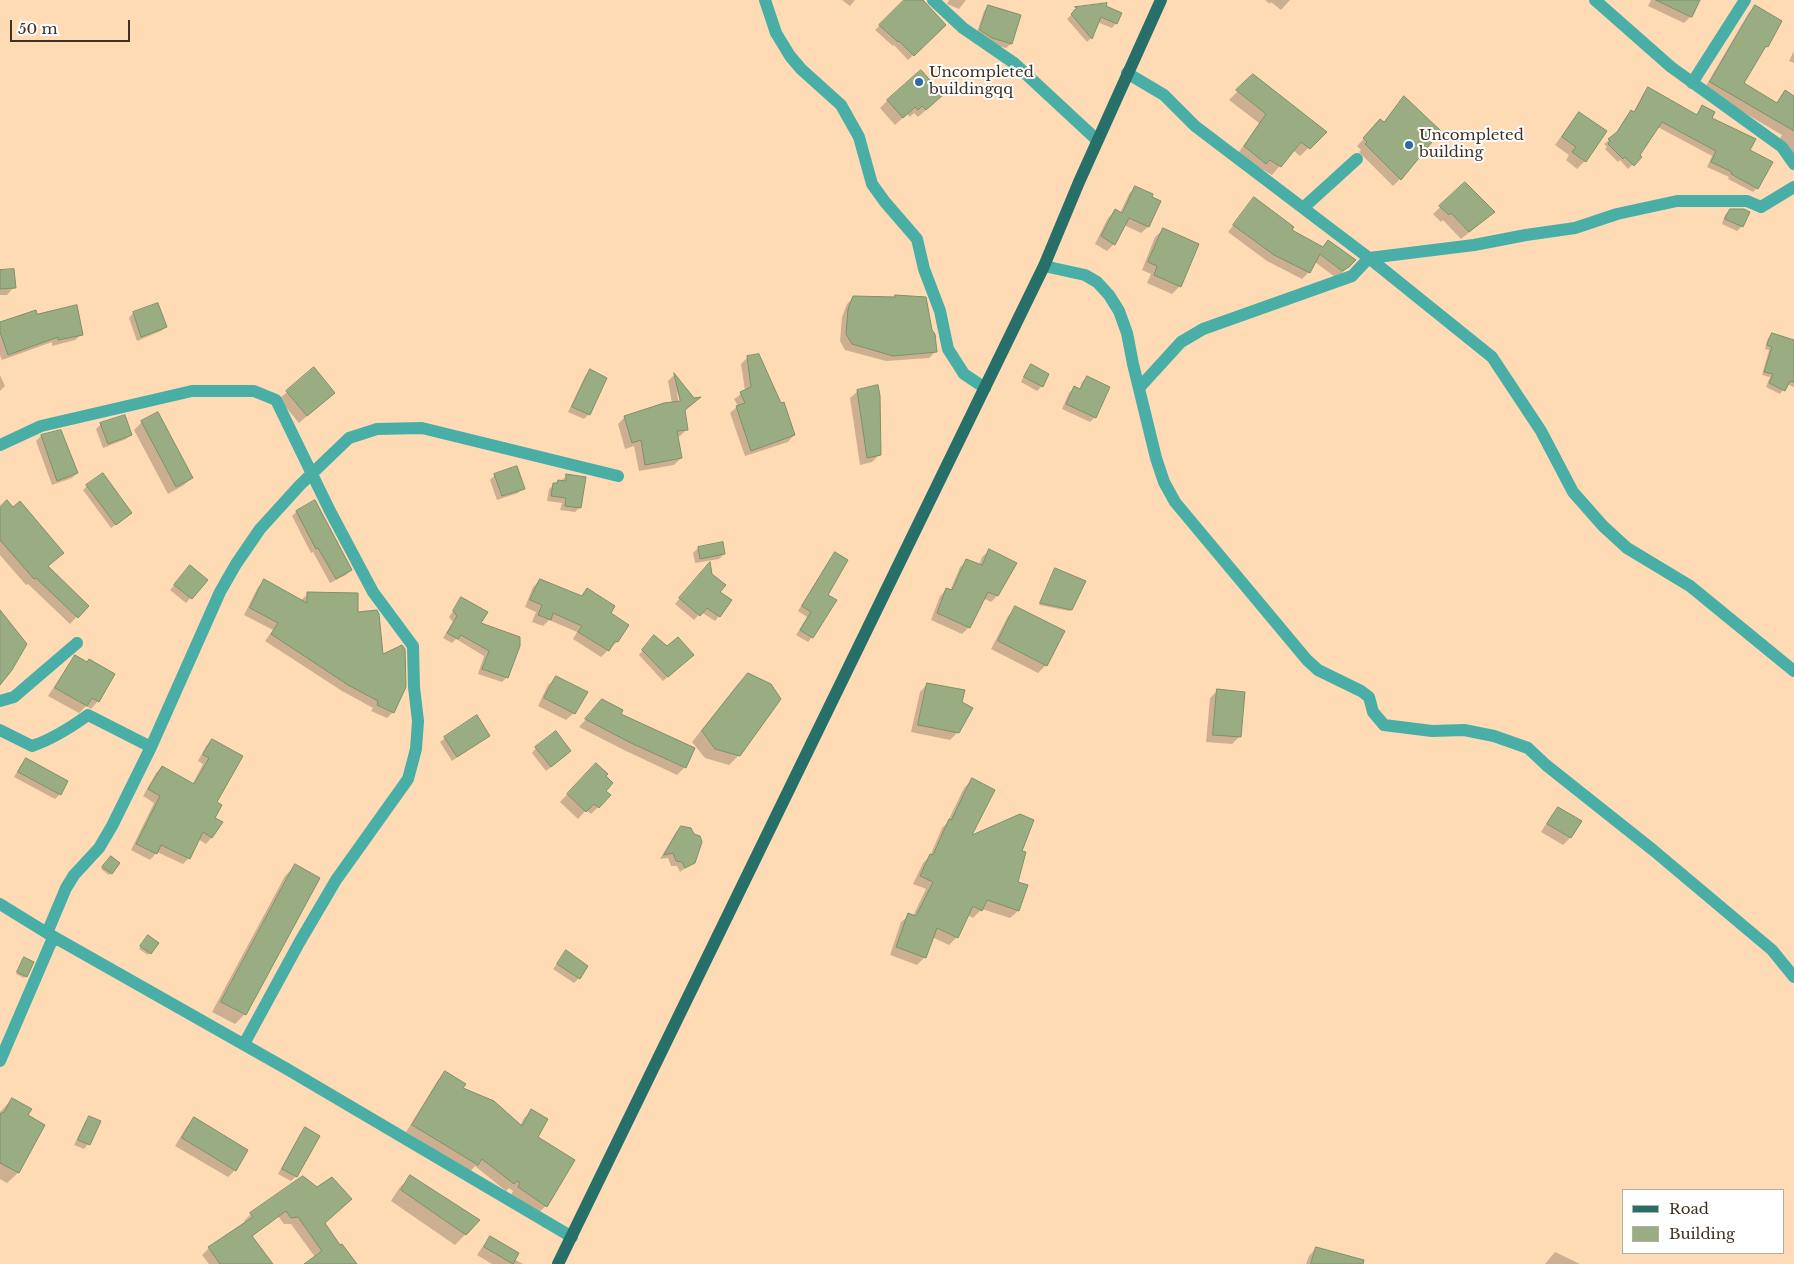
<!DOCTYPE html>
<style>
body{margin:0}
#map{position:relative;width:1794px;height:1264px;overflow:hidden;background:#ffdbb5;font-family:"Libre Baskerville",serif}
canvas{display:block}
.legend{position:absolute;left:1622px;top:1189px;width:162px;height:65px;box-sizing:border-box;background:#fff;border:1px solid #b2ada7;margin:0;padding:6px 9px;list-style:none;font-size:15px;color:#3f3122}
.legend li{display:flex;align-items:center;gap:10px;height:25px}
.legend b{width:25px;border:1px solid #b2ada7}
.scale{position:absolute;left:10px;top:20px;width:120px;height:22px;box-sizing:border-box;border:2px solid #3f3122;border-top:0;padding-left:6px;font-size:15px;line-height:18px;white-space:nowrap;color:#3f3122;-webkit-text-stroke:4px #fff;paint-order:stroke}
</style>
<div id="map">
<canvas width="1794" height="1264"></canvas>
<ul class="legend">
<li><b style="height:6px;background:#276f69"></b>Road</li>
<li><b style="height:14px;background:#9aad82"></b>Building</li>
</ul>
<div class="scale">50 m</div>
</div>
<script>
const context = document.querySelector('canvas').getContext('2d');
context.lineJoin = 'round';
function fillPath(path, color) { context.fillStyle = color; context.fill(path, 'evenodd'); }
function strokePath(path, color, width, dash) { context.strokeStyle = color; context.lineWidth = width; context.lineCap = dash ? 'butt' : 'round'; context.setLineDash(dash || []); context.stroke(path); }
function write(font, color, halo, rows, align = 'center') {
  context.font = font + ' "Libre Baskerville",serif'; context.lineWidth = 4; context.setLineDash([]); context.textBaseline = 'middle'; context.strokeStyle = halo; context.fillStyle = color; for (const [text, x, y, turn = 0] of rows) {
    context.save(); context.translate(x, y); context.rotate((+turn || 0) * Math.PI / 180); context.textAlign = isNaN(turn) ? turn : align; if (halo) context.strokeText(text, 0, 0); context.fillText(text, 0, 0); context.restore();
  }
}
fillPath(new Path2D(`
 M842,0H855L850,6Z
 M906,0H920L945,25L908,60L894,45L893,46L875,30Z
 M949,0H966L959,9L947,4Z
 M1265,0H1290L1281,10L1271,2L1270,4Z
 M1651,0H1699L1691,16L1684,23L1648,6Z
 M1105,4V7L1116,23L1112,28L1097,22L1091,38L1087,42L1067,19L1074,12L1072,11L1076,8Z
 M988,6L1011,44L1006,48L987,43L976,35L984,11Z
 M1755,7L1767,46L1761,52L1742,84L1776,103L1785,92L1794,98V155L1777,144L1782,135L1704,89L1748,14Z
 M1794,51V63L1789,61Z
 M1253,76L1325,132L1300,156L1293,150L1272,175L1237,155L1259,123L1229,100Z
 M1648,88L1695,116L1702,107L1711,118L1749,150L1757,188L1753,192L1728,179L1729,177L1707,167L1712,156L1658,127L1639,156L1640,157L1628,169L1620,160L1618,162L1605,149L1607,147L1604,144L1614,136L1627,116L1631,112L1633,113L1644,93Z
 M1404,98L1400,179L1393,186L1359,152L1361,150L1357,146L1381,121L1383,123Z
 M888,100L934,103L918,117L914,113L910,117L907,114L895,125L880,108Z
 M1579,113L1585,161L1577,169L1566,160L1569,155L1555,145L1572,121Z
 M1465,184L1494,212L1461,239L1443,220L1441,222L1433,214Z
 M1135,187L1148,227L1141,233L1124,225L1114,244L1107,251L1095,244L1108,218L1115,211L1120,213L1129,194Z
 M1254,199L1290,231L1322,248L1354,261L1341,274L1335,277L1315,262L1309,272L1302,279L1267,261L1228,232Z
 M1730,210L1742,226L1737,231L1722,224L1725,215Z
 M1163,230L1180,286L1172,294L1147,283L1151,274L1142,270L1155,237Z
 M0,272L14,287L7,295H0Z
 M896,296L935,352L929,358L886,361L845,350L840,341L842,317L847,304L854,297L893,298Z
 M158,304L166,327L161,331L137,341L129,318L133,313Z
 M36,315L82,334L75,340L52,346V342L2,360L0,355V324Z
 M1772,335L1794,341V387L1787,384L1780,394L1766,387L1770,377L1762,375L1769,350L1765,349L1768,338Z
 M748,357L794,435L788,442L745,456L730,413L738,406L734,399L745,391L741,364Z
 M1031,366L1042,386L1037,391L1021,382L1026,371Z
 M590,371L589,414L584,419L568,412L585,376Z
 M0,375L5,386L0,391Z
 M674,375L694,399L684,411L687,429L680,436L677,437L681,458L674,465L639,471L634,446L625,449L618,424L625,417L672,403L668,381ZM677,392L680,395L682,406L679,407Z
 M1087,377L1095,417L1090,422L1062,409L1069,393L1074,388L1079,390L1082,382Z
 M858,391L879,455L872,462L860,465L850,398Z
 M287,392L334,393L299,423L279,399Z
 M158,414L192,478L184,485L168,494L134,430L142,422Z
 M101,424L131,435L126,439L103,448L96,429Z
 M60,431L77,473L72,478L52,485L36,441L41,436Z
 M495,475L523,488L518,493L497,500L490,480Z
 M567,476L580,507L575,512L560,510L562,503L547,501L549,489Z
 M87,486L126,517L111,528L83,490Z
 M0,508L55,560L47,567L87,606L70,624L28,584L26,585L0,555Z
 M296,512L351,570L346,575L330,583L313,552L311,553L292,516Z
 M698,548L724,554L719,559L695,563L693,553Z
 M989,551L1016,564L997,596L991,602L983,598L969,627L962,634L931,620L940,596L946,590L950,591L960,567L967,561L979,565L982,557Z
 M835,554L826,595L812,637L808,642L796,635L807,617L798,611L830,559Z
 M190,566L206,580L186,603L170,590Z
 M706,568L711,575L718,593L719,616L715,621L701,612L694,620L675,604Z
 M1055,570L1071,609L1069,611L1039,605Z
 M540,580L580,597L587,590L609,614L617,642L601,657L573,639L577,632L549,620L543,626L532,622L536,612L525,607L533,587Z
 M264,581L300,601L308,594L357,614L382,655L393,712L387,718L371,711L373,708L342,691L265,641L273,630L244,615L258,587Z
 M462,599L479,624L507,677L502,682L478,674L484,656L456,639L452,643L443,638L453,622L449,617Z
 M1016,608L1046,665L1038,673L991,649L1008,616Z
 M650,641L667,648L688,659L663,681L639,655Z
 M75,657L98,701L91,709L86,706L79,713L48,696L68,665Z
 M748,675L739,755L729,765L705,758L692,742L737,685Z
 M556,678L574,713L566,720L538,706L548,685Z
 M927,684L958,732L950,740L911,732L920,692Z
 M1217,691L1239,737L1232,744L1206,742L1210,698Z
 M602,701L619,715L693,749L684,768L677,775L624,750L579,727Z
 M489,735L452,761L440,742L445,738Z
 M212,740L215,803L211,838L206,844L198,839L189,858L183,864L157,852L150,860L131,850L154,803L143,796L156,773L162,767L192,785L203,764L198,761L206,746Z
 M536,748L565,756L546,771L532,753Z
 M26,760L67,782L60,794L55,799L14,777L21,765Z
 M588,772L604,776V791L598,807L591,814L586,810L578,819L560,802Z
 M972,780L970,838L1020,852L1017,883L1026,886L1018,911L1010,918L982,909L973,918L968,915L957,937L949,945L932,937L925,957L917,965L890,955L901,922L909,915L913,916L926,889L913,884L923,863L930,856L942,828L947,823L964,788Z
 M1558,808L1580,822L1570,838L1563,845L1541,832L1551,816Z
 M681,827L694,862L680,872L677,866H671L668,858L660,859L676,832Z
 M109,860L111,873L109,875L101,869Z
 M295,866L245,1014L235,1024L212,1012L285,876Z
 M146,939L157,943L148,955L139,949Z
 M566,952L579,978L574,983L553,969Z
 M22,961L26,976L24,978L16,974Z
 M445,1073L462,1089L520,1126L524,1118L532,1111L546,1206L538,1213L511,1195L513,1191L509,1188L506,1191L475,1166L470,1172L406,1132L438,1080Z
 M12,1099L26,1116L44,1126L18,1173L7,1183L0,1179V1112Z
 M90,1118L88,1144L84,1149L74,1145L85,1122Z
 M195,1119L235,1170L228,1177L175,1146L187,1126Z
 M305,1129L296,1176L291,1181L278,1174L300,1134Z
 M411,1177L478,1221L455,1245L391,1201L400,1187Z
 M303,1178L324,1223L340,1246L356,1264H306L315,1257L291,1224H284L278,1216L251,1237L271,1264H209L202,1255L209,1248L245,1222L244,1221L251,1214Z
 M490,1238L514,1259L523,1264H492L477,1255L483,1246Z
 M1316,1248L1344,1264H1306L1309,1256Z
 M1555,1252L1580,1264H1545Z`), '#0003');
const building = new Path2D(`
 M904,0H923L946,25L914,56L899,41L898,42L879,25Z
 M1656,0H1700L1692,17Z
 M1107,3L1106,6L1122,13L1117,24L1101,17L1092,39L1071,14L1077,8L1075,7Z
 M988,5L1021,15L1012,44L992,38L980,30Z
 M1755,5L1782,21L1768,47L1766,46L1744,83L1777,103L1785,90L1794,96V131L1710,82Z
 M921,70L943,95L926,110L922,106L918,110L915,107L903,118L887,100Z
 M1253,74L1327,132L1310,149L1301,142L1281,167L1270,160L1266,164L1244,146L1266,114L1236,90Z
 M1648,87L1697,115L1702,105L1715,112L1712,118L1756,139L1750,150L1773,162L1758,189L1731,174L1732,172L1711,162L1716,151L1662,122L1640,155L1642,157L1634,166L1625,157L1623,159L1608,144L1610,141L1608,139L1617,132L1631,110L1634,112Z
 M1404,96L1441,131L1401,180L1365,144L1367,142L1363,138L1380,119L1384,122Z
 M1579,112L1607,131L1586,162L1572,152L1576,147L1562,137Z
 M1465,182L1495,212L1469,232L1451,213L1449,215L1439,206Z
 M1135,186L1153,194L1152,197L1161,201L1149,227L1129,218L1115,245L1101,236L1115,209L1122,213Z
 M1254,197L1294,227L1292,230L1323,247L1328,240L1356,260L1349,267L1342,271L1320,254L1310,273L1274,255L1233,225Z
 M1730,209H1744L1750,212L1743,227L1725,219Z
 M1163,228L1199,244L1181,287L1154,275L1157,266L1148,262Z
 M14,269L16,288L0,289V270Z
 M895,295L926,297L932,330L935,334L937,352L893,356L852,344L846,334L848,309L853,296L895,297Z
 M158,303L167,327L141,337L133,312Z
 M77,305L83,335L58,340V337L8,355L0,332V322L36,310L37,314Z
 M1772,333L1794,340V382L1790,381L1785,391L1769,383L1773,374L1764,372L1772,347L1767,345Z
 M759,354L781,403L784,402L795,435L751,451L736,406L745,403L740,392L751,387L747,356Z
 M1031,364L1049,374L1043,387L1024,377Z
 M314,367L335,393L307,416L286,391Z
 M590,369L607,378L590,415L572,407Z
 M674,373L694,398L701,397L685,410L688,430L677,431L682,458L645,465L641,440L632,443L624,416L664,403L680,401Z
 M1087,376L1110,387L1096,418L1066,404L1074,386L1080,389Z
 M878,385L880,396L881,455L867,458L857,390Z
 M158,412L193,478L176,487L141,421Z
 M125,415L132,435L108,444L100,423Z
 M61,430L78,473L57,481L41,435Z
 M517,466L525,489L502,496L494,474Z
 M103,473L132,513L116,525L86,485Z
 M566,474L586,477L581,508L565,506L566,498L551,496L553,483H557L558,480L566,481Z
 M7,500L13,507L20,501L64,553L48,566L89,606L78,618L36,578L34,579L0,540V507Z
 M315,500L352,570L336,579L318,548L316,549L296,511Z
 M723,542L725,554L700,559L698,547Z
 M989,549L1017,563L998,596L988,592L970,628L937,613L946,588L952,590L966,559L982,565Z
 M835,552L848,560L828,595L837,600L813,638L800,630L811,612L802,606Z
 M710,562L712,574L726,585L720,592L732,600L720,617L707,608L700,616L679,598Z
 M190,565L208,580L192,599L174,585Z
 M1055,568L1086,581L1072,610L1040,603Z
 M264,579L307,603V592L358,593V612L377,610L379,614L383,654L402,645L405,649L406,687L394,713L377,705L378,701L348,685L271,634L278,623L250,608Z
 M540,579L582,596L587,588L615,606L611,613L629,625L618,642L615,641L609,651L578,632L582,626L553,613L551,620L538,615L542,605L530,600Z
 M461,597L488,612L481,623L520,637V646L508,678L482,669L489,651L461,635L458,639L447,633L457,616L453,611Z
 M1015,606L1065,631L1047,666L998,641Z
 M0,610L27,644L12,670L0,685Z
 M654,635L667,646L678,637L694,655L668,677L642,650Z
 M75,655L87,662L89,659L115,674L99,702L92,698L87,706L55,688Z
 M748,673L771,684L781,699L740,756L715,749L702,731Z
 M556,676L588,692L575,714L544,698Z
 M927,683L965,690L962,702L973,708L959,733L918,725Z
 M1217,689L1245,692L1241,737L1213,735Z
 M602,699L623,710L621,714L695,748L686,768L631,743L585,719Z
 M477,715L490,736L457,757L444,737Z
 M556,731L571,751L551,767L535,747Z
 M212,739L243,756L217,802L222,805L215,818L223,822L212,838L203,832L190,859L161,845L157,854L136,844L160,796L148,789L162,766L194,784L209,758L203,755Z
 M26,758L68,781L61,795L18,772Z
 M596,763L608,774L606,776L613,783L606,791L611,795L599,808L594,804L586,812L567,794Z
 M972,778L995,790L972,835L1020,814L1034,820L1022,851L1026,852L1018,882L1028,885L1019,911L987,900L982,911L973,906L958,938L937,928L926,958L896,947L908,913L916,916L933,882L920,876L930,854L933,855L949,819L951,820Z
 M1558,807L1582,821L1571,838L1547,824Z
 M681,826L691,828L694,834L700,836L702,842L695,863L685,868L682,862L676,861L673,853L664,855Z
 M111,856L120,863L112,874L102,867Z
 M295,864L320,878L246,1015L221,1002Z
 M148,935L159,943L151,954L140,946Z
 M566,950L588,966L580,979L557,964Z
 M24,957L34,962L27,977L17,972Z
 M445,1071L466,1084L463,1088L494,1101L522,1126L531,1109L548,1119L538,1137L575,1160L547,1207L518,1187L520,1183L517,1181L514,1184L482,1159L478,1165L412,1125Z
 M12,1098L32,1109L28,1115L45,1125L19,1173L0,1163V1114L4,1112Z
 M89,1116L101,1121L90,1145L78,1140Z
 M194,1117L248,1150L236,1171L182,1138Z
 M305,1127L320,1136L297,1177L282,1169Z
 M410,1175L480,1220L466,1235L401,1190Z
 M303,1176L317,1187L332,1177L352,1199L325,1223L340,1245L342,1244L357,1264H304L322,1251L298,1217L291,1218L286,1211L252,1236L273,1264H220L208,1247L253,1217L250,1213Z
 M490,1236L519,1253L513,1264L484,1247Z
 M1316,1247L1364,1260L1363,1264H1311Z`);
fillPath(building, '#9aad82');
strokePath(building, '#7d9067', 1);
strokePath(new Path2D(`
 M765,0L776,33L790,56L801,69L841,105L859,137L872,184L885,202L917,239L924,269L940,311L948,349L964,374L985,388
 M933,0L963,28L1014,63L1097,140
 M1595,0L1671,67L1782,147L1794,164
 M1127,73L1164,95L1195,126L1303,208L1357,159
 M1692,83L1745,0
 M1369,258L1492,357L1541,431L1573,492L1603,526L1627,548L1690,586L1794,671
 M1369,258L1474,245L1526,235L1575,228L1617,214L1677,201H1747L1761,207L1794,187
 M1044,266L1085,275L1097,282L1109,295L1119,311L1127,333L1133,364L1156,458L1164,482L1175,502L1307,660L1318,670L1361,691L1369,697L1373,712L1384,725L1432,731L1464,730L1494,736L1528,748L1546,765L1653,850L1772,950L1794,977
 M1139,388L1181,342L1203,329L1352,276L1369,258L1303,208
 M0,445L41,426L192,391H254L276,400L330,511L373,592L413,646L414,687L418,721L416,749L408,779L336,880L299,943L244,1044
 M0,701L14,697L77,643
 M0,730L32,746C53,739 70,728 88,715L151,747
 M0,904L47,933L287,1069L572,1237
 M47,933L66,888L74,875L99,848L112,826L151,747L220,592L236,564L260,529L300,485L349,438L377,429L422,428L618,476
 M0,1061L52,940H58`), '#49afa6', 12);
strokePath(new Path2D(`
 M558,1264L1044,266L1079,182L1161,0`), '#276f69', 12);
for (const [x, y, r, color] of [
 [919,82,5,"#2b6ba1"],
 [1409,145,5,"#2b6ba1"]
]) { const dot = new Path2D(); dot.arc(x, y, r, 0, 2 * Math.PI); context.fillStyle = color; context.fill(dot); strokePath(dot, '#fff', 2); }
write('15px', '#3f3122', '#fff', [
 ["Uncompleted",929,73],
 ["buildingqq",929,90],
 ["Uncompleted",1419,136],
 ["building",1419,153]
], 'left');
</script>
